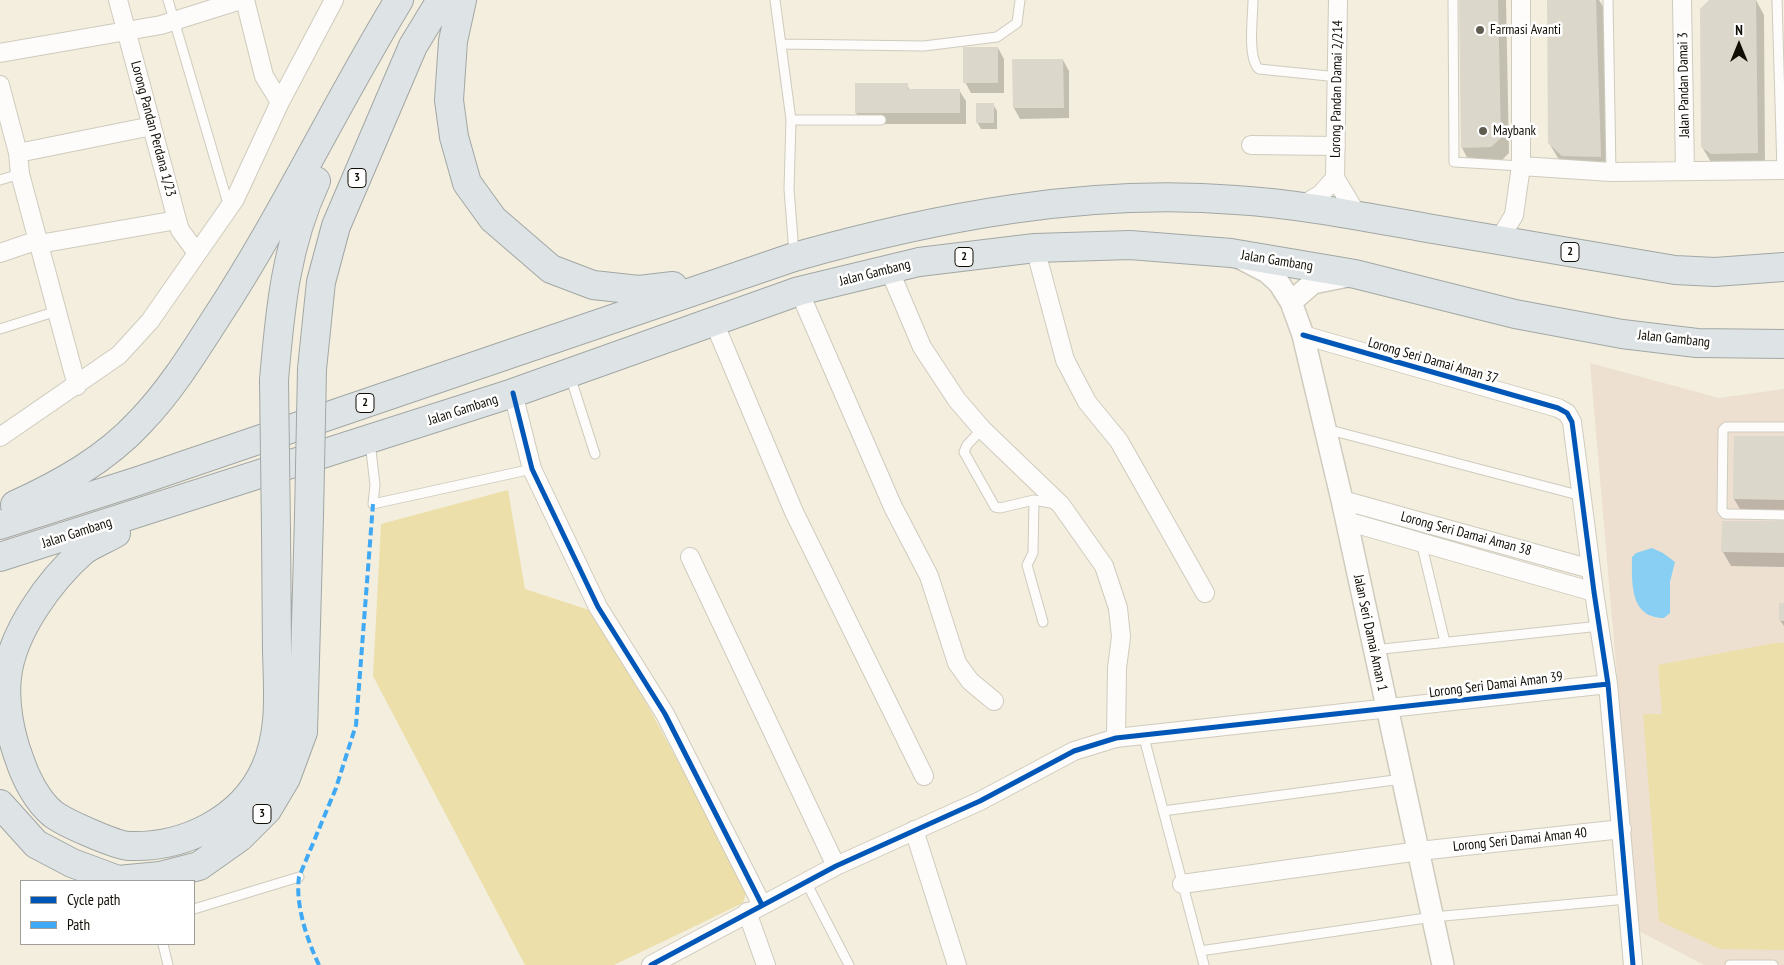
<!DOCTYPE html>
<style>
body{margin:0}
#map{position:relative;width:1784px;height:965px;overflow:hidden;background:#f3eedd;font-family:"PT Sans Narrow",sans-serif}
canvas{display:block}
.legend{position:absolute;left:20px;top:880px;width:175px;height:65px;box-sizing:border-box;background:#fff;border:1px solid #9f9e9b;margin:0;padding:6px 9px;list-style:none;font-size:15px;color:#100d04}
.legend li{display:flex;align-items:center;gap:10px;height:25px}
.legend b{width:25px;border:1px solid #9f9e9b}
.north{position:absolute;left:1714px;top:20px;width:50px;height:50px;-webkit-text-stroke:4px #fff;paint-order:stroke;rotate:0deg;font-size:14px;font-weight:700;line-height:20px;text-align:center;color:#100d04}
.north::after{content:'';display:block;margin:auto;width:18px;height:22px;background:#100d04;clip-path:polygon(50% 0,100% 100%,50% 72%,0 100%)}
</style>
<div id="map">
<canvas width="1784" height="965"></canvas>
<ul class="legend">
<li><b style="height:6px;background:#0057b8"></b>Cycle path</li>
<li><b style="height:6px;background:#3fa9f5"></b>Path</li>
</ul>
<div class="north">N</div>
</div>
<script>
const context = document.querySelector('canvas').getContext('2d');
context.lineJoin = 'round';
function fillPath(path, color) { context.fillStyle = color; context.fill(path, 'evenodd'); }
function strokePath(path, color, width, dash) { context.strokeStyle = color; context.lineWidth = width; context.lineCap = dash ? 'butt' : 'round'; context.setLineDash(dash || []); context.stroke(path); }
function write(font, color, halo, rows, align = 'center') {
  context.font = font + ' "PT Sans Narrow",sans-serif'; context.lineWidth = 5; context.setLineDash([]); context.textBaseline = 'middle'; context.strokeStyle = halo; context.fillStyle = color; for (const [text, x, y, turn = 0] of rows) {
    context.save(); context.translate(x, y); context.rotate((+turn || 0) * Math.PI / 180); context.textAlign = isNaN(turn) ? turn : align; if (halo) context.strokeText(text, 0, 0); context.fillText(text, 0, 0); context.restore();
  }
}
fillPath(new Path2D(`
 M1590,363L1719,398L1784,389V965H1704L1639,931Z`), '#ede0d0');
fillPath(new Path2D(`
 M508,490L525,589L598,613L747,890L743,903L614,965H525L373,676L381,524Z
 M1775,643H1784V950L1720,949L1659,921L1643,714H1662L1658,665Z`), '#ecdfaa');
fillPath(new Path2D(`
 M1652,548L1663,553L1675,562L1670,582V613L1664,618C1629,618 1632,581 1632,557L1636,553Z`), '#89cff3');
fillPath(new Path2D(`
 M1460,0H1506L1509,153L1500,162L1470,163L1462,148Z
 M1548,0H1599L1604,8L1609,172L1571,170L1558,158L1549,143Z
 M1756,0L1764,15L1765,168H1721L1711,162L1702,147Z
 M998,48L1004,59V93H971L965,82Z
 M1063,60L1069,71V118L1020,119L1014,108Z
 M907,85L910,90H959L966,101V124H862L856,113Z
 M993,104L997,111V129H981L977,122Z
 M1784,437V514H1743L1734,499Z
 M1784,522V567L1731,566L1723,552Z
 M1784,604V639V626L1780,620Z`), '#0003');
fillPath(new Path2D(`
 M1459,0H1498L1501,138L1491,147L1461,148Z
 M1547,0H1596L1601,157L1562,156L1548,143Z
 M1709,0H1756L1758,153L1711,154L1701,147L1700,9Z
 M963,47H998V83H963Z
 M1012,59H1063L1064,108H1013Z
 M855,83H908V89H960V113H855Z
 M976,103H994V123H976Z
 M1734,436H1784V500L1733,499Z
 M1722,521H1784V553L1721,552Z
 M1779,603H1784V621H1779Z`), '#dbd7ca');
const service = new Path2D(`
 M168,0L229,207
 M775,0L791,120L789,189L794,253
 M1253,0C1253,17 1247,58 1259,69L1338,77
 M1453,0L1454,162L1521,166
 M1608,0L1611,172
 M1777,0L1782,170
 M782,44L924,46L997,37L1017,23L1020,0
 M791,120H881
 M0,180L20,174
 M0,329L57,311
 M570,376L595,454
 M1784,427H1726L1723,430L1722,510L1725,514H1730L1784,515
 M982,429L967,445L964,452L995,507L1000,508L1034,500L1056,504
 M1326,429L1582,496
 M370,442L375,485L373,504L532,469
 M1034,500L1033,553L1027,565L1043,622
 M1421,542L1445,642
 M1373,650L1600,626
 M1143,734L1204,965
 M1163,811L1402,779
 M806,882L849,965
 M194,909L299,877
 M163,944L168,965
 M1200,951L1433,917L1627,899
 M1730,965H1773`);
const minor = new Path2D(`
 M118,0L177,220L180,230L197,253
 M245,0L264,76L280,102
 M1338,0L1335,178L1358,216
 M1682,0L1685,170
 M0,53L161,25L241,0
 M0,85L18,153L20,174L77,386
 M1251,145L1336,146
 M18,153L152,126
 M1521,166L1611,172L1784,170
 M1299,207L1321,194L1335,178
 M1495,240L1505,230L1514,215L1521,166V0
 M39,244L177,220
 M1035,248L1065,360L1087,402L1119,441L1205,593
 M0,253L38,240
 M889,269L922,347L957,400L982,429L1061,505L1104,566L1118,608L1121,637L1117,668L1116,738
 M799,291L893,507L929,576L957,663L970,681L994,701
 M713,320L794,512L924,776
 M1303,335L1558,408L1567,413L1572,422L1594,592L1608,684L1633,965
 M513,393L532,469L598,607L665,714L762,905
 M0,437L119,355L150,321L235,199L280,102L334,0
 M1342,500L1591,569
 M1346,521L1594,592
 M690,557L836,866
 M914,830L957,965
 M1182,884L1419,851L1622,829
 M747,912L766,965
 M651,965L836,866L980,801L1074,751L1116,738L1608,684`);
const tertiary = new Path2D(`
 M1242,259L1267,272L1279,283L1291,302L1303,335L1342,500L1443,965
 M1291,302L1313,283L1348,276`);
const trunk = new Path2D(`
 M462,0L453,41L449,100L454,137L467,183L493,219L551,269L593,285L639,290L673,286
 M312,369L321,282L336,226L413,46L441,0
 M274,380C280,309 286,245 316,181
 M15,505C61,484 106,459 140,422C170,391 193,354 216,318C283,216 335,105 399,0
 M0,525L138,481L794,257C936,217 1088,188 1236,200C1300,204 1364,217 1427,228C1510,242 1592,256 1675,270L1715,272L1784,267
 M116,533C106,539 92,544 83,551C50,580 12,632 7,677C4,703 10,734 19,758C25,777 37,801 53,814C65,823 115,845 129,846C184,848 242,820 265,769C282,731 278,691 277,651C277,611 276,571 276,531
 M0,557L513,393L799,291L919,262L1035,248L1130,245L1231,253L1355,274L1515,314L1622,334L1697,343L1784,344
 M0,804L36,844L72,863L118,880L160,876L199,866L240,837L267,810L286,778L303,732L309,516`);
strokePath(service, '#cfcbbe', 11);
strokePath(minor, '#cfcbbe', 20);
strokePath(tertiary, '#cfcbbe', 24);
strokePath(trunk, '#a2a7a5', 30);
strokePath(service, '#fdfcfa', 9);
strokePath(minor, '#fdfcfa', 18);
strokePath(tertiary, '#fdfcfa', 21);
strokePath(trunk, '#dee3e6', 28);
const trunkBridge = new Path2D(`
 M274,380L276,531
 M309,516L312,369`);
strokePath(trunkBridge, '#a2a7a5', 30, []);
strokePath(trunkBridge, '#dee3e6', 28);
strokePath(new Path2D(`
 M319,965C307,940 295,904 299,877L336,788L356,725L373,504`), '#3fa9f5', 4, [8, 4]);
strokePath(new Path2D(`
 M1303,335L1558,408L1567,413L1572,422L1594,592L1608,684L1633,965
 M513,393L532,469L598,607L665,714L762,905
 M651,965L836,866L980,801L1074,751L1116,738L1608,684`), '#0057b8', 5);
for (const [x, y, r, color] of [
 [1480,30,5,"#5f5c50"],
 [1483,131,5,"#5f5c50"]
]) { const dot = new Path2D(); dot.arc(x, y, r, 0, 2 * Math.PI); context.fillStyle = color; context.fill(dot); strokePath(dot, '#fff', 2); }
for (const [x, y, w] of [
 [357,178,18],
 [1570,252,18],
 [964,257,18],
 [365,403,18],
 [262,814,18]
]) { const box = new Path2D(); box.roundRect(x - w / 2, y - 9.5, w, 19, 4); context.fillStyle = '#fff'; context.fill(box); strokePath(box, '#100d04', 1); }
write('bold 12px', '#100d04', null, [
 ["3",357,178],
 ["2",1570,252],
 ["2",964,257],
 ["2",365,403],
 ["3",262,814]
]);
write('14px', '#100d04', '#fff', [
 ["Farmasi Avanti",1490,30],
 ["Maybank",1493,131]
], 'left');
write('14px', '#100d04', '#fff', [
 ["Jalan Pandan Damai 3",1684,85,-91],
 ["Lorong Pandan Damai 2/214",1337,89,-89],
 ["Lorong Pandan Perdana 1/23",153,129,75],
 ["Jalan Gambang",1277,261,9],
 ["Jalan Gambang",875,273,-14],
 ["Jalan Gambang",1674,339,6],
 ["Lorong Seri Damai Aman 37",1433,361,16],
 ["Jalan Gambang",463,410,-18],
 ["Jalan Gambang",77,533,-18],
 ["Lorong Seri Damai Aman 38",1466,534,15],
 ["Jalan Seri Damai Aman 1",1370,633,78],
 ["Lorong Seri Damai Aman 39",1496,685,-7],
 ["Lorong Seri Damai Aman 40",1520,840,-6]
]);
</script>
